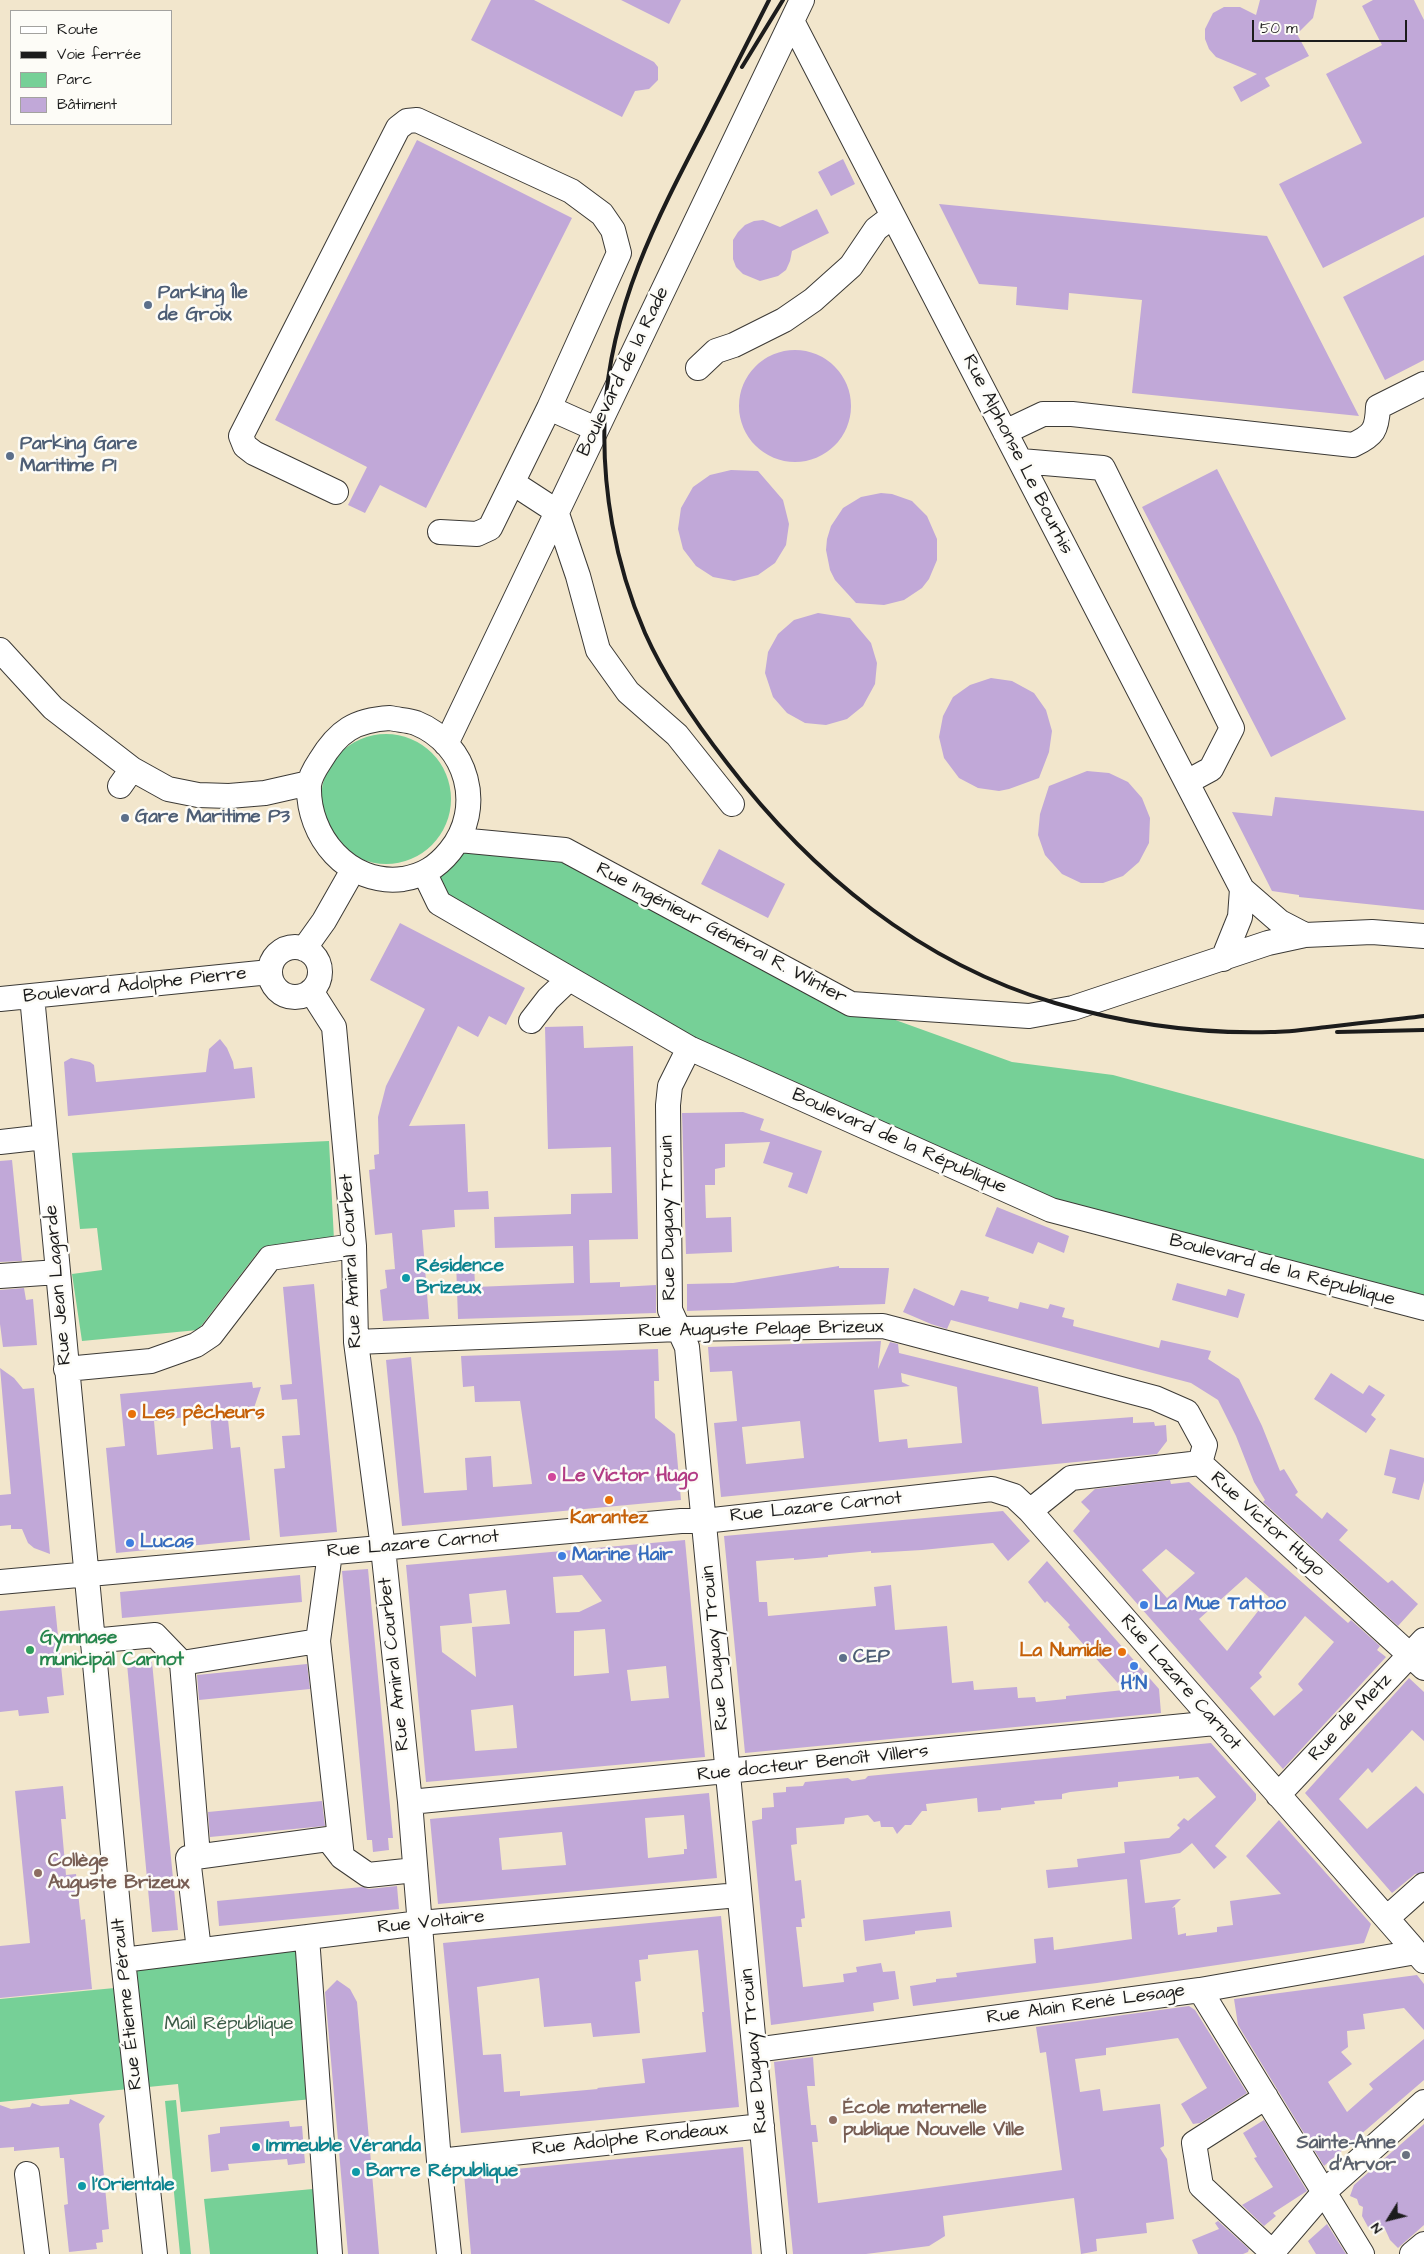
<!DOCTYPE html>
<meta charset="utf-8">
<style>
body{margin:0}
#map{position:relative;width:1424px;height:2254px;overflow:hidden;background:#f2e6cc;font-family:"Architects Daughter",sans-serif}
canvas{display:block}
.legend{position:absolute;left:10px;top:10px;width:162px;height:115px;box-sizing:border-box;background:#fdfcf7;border:1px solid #a3a29f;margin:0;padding:6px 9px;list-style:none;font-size:15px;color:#1c1c1c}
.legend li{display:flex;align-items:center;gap:10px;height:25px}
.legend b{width:25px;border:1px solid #a3a29f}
.north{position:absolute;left:1364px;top:2194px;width:50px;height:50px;-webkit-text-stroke:4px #fdfcf7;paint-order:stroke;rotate:234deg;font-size:14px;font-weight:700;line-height:20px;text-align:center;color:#1c1c1c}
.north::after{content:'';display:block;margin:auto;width:18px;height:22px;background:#1c1c1c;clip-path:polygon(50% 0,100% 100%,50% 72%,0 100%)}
.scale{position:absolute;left:1252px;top:20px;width:155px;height:22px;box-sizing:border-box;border:2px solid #1c1c1c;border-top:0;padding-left:6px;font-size:15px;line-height:18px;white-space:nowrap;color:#1c1c1c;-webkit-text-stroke:4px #fdfcf7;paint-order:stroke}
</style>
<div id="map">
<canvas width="1424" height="2254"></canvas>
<ul class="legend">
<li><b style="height:6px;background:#fff"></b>Route</li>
<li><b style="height:6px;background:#1c1c1c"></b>Voie ferrée</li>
<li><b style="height:14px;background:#76d097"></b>Parc</li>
<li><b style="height:14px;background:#c1a8d8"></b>Bâtiment</li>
</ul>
<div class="north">N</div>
<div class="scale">50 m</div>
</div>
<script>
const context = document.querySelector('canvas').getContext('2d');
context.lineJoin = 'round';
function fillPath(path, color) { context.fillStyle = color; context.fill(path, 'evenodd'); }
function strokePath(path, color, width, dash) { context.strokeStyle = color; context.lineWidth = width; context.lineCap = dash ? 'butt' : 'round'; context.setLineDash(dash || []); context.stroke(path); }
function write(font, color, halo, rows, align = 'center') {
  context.font = font + ' "Architects Daughter",sans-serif'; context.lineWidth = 5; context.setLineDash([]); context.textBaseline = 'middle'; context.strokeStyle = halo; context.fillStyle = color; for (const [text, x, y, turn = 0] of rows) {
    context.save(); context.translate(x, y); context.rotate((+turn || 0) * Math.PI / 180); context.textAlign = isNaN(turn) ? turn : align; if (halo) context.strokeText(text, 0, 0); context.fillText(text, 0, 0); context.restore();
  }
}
fillPath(new Path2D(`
 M321 799a65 65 0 1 1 130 0a65 65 0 1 1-130 0Z
 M459,840L565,850L851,1004L1012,1062L1113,1075L1424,1159V1308L1051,1210L689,1048L439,903L425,874Z
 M329,1141L334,1240L258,1252L198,1330L82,1341L72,1274L102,1270L97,1228L80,1229L72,1153Z
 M299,1938L312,2099L181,2112L178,2084L0,2102V1999L125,1987L123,1960Z
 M176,2100L191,2254H180L165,2101Z
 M313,2189L320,2254H210L204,2199Z`), '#76d097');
fillPath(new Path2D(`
 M491,0H534L654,62L658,67V80L649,89L635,91L622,117L471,40Z
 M621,0H681L669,24Z
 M1260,0H1317L1313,18L1297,34L1309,56L1265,78L1270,86L1241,102L1233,87L1257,74L1216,57L1209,49L1205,39V29L1213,13L1224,7H1240L1256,15Z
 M1373,0H1414L1424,20V217L1323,268L1279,184L1362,143L1326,74L1382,45L1362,6Z
 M417,140L572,218L426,508L380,485L365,513L348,505L367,467L275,420Z
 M843,159L855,184L831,196L818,172Z
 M939,204L1267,236L1359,416L1132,393L1142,300L1069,293L1068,310L1016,305L1017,287L979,284Z
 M817,209L829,233L792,251L790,261L786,270L778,276L760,281L743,274L736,267L733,259V240L738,232L745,225L754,221L763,220L780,227Z
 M1424,255V360L1385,380L1343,297Z
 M739 406a56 56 0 1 1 112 0a56 56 0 1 1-112 0Z
 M1217,469L1346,719L1271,757L1142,507Z
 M731,470L758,471L783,500L789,524L786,545L775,563L758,575L734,581L713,577L696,566L683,549L678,529L681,508L693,487L710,475Z
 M881,493L892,494L912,501L927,516L937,539V560L929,579L922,588L904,600L884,605L856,603L835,580L830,570L826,550L827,539L831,526L843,508L861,497Z
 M818,613L850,618L871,643L877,663L875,684L863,706L847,719L826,725L805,723L787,713L773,697L765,673L768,652L778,634L794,620Z
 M991,678L1012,681L1034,693L1046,710L1052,731L1049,752L1039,778L1009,789L999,791L978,788L959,778L944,758L939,737L943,716L953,697L970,685Z
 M1087,771L1109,773L1128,782L1142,798L1150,818L1149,843L1139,862L1123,876L1103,883H1081L1062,874L1045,855L1038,835L1040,814L1049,786Z
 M1275,797L1424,811V910L1299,897V895L1272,891L1232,812L1272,816Z
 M719,849L785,884L768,918L701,884Z
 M400,923L525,988L506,1025L489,1016L478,1037L458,1026L409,1126L465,1124L468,1192L488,1191L489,1209L454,1210L455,1227L422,1230L429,1319L383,1321L380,1290L387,1288L385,1270L395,1269L392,1233L375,1235L369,1170L375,1169L374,1155L379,1154L378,1117L386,1086L425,1009L370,980Z
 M583,1026L584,1048L633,1046L638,1239L589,1240L590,1283L620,1282V1287L656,1285V1313L458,1319L456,1261H474L475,1287L574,1283L573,1246L495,1248L494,1217L571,1214V1194L612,1193L611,1147L548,1149L545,1027Z
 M220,1039L227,1048L233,1062L234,1069L252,1067L255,1098L68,1116L64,1062L71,1058L90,1062L94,1065L96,1082L206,1072L209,1049Z
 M743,1112L764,1119L760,1130L822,1151L812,1180L807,1194L788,1187L793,1173L763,1163L770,1142L725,1144V1167L715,1169V1185H705L706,1218L731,1217L732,1252L686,1254L682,1113Z
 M12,1160L22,1261L0,1262V1161Z
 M997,1207L1069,1236L1064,1253L1038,1242L1033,1254L985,1236Z
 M839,1266V1268H889L885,1304L687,1311V1284L733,1283Z
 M1177,1283L1226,1296L1228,1289L1245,1294L1238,1318L1172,1300Z
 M314,1284L337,1532L280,1537L274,1469L285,1468L282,1436L300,1435L297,1399L282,1400L280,1385L292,1384L283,1287Z
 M24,1288L26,1300L33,1299L37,1345L3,1347L0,1324V1290Z
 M914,1288L954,1306L961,1290L989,1297L988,1301L1018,1309L1020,1302L1048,1309L1050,1304L1065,1308L1062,1317L1074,1320L1073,1326L1159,1348L1161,1340L1211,1351L1208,1359L1239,1379L1262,1426L1280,1471L1284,1469L1298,1492L1295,1495L1322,1519L1327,1512L1348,1530L1339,1540L1388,1583L1392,1580L1418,1604L1398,1626L1263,1502L1265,1500L1254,1482L1236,1436L1218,1400L1191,1383L951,1320L947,1329L931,1324L903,1312Z
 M881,1341L878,1369L890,1342L898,1344L899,1353L1038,1387L1042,1424L1133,1417V1423L1154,1422L1155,1426L1166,1425L1167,1441L1157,1454L721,1497L714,1423L737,1421L732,1371L710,1372L708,1347ZM901,1373L957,1387L962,1443L908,1448L907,1439L879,1442L874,1390L910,1386L902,1382ZM800,1421L804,1458L746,1464L742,1427Z
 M658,1349L659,1381H654L655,1418L675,1434L681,1500L402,1526L386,1360L411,1357L424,1493L467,1490L465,1458L491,1456L493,1487L532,1484L520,1401L475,1402L474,1386L463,1387L461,1356Z
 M0,1368L14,1378L23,1389L34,1388L50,1554L34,1548L28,1543L22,1529H11V1525L0,1526V1495L11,1494Z
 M1331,1373L1363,1394L1369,1385L1385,1395L1371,1415L1376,1419L1366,1433L1314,1399Z
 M252,1382L253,1388L261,1387L254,1408L227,1410L231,1448L240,1447L250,1540L116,1553L106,1448L125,1446L120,1394ZM210,1414L213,1449L157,1455L154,1421Z
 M1390,1449L1424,1458V1481L1419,1500L1392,1493L1396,1478L1384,1475Z
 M1170,1480L1171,1484L1189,1482L1348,1623L1351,1620L1380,1646L1377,1650L1386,1657L1283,1769L1073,1531L1090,1511L1081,1502L1095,1489ZM1166,1549L1195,1573L1167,1598L1142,1570ZM1246,1577L1269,1597L1227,1651L1199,1619ZM1305,1616L1334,1642L1298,1684L1303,1690L1274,1716L1250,1688L1262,1677L1259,1673Z
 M1003,1511L1030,1541L1008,1561L993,1543L922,1550L871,1553V1551L828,1555V1557L794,1560V1558L756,1561L759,1602H767L768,1616L876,1606L874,1587L891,1585L895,1630L947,1626L952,1683L973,1681L974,1690L1017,1687L1018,1698L1035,1697L1036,1702L1066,1699V1696L1124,1690L1068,1627L1070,1625L1047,1601L1045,1603L1028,1582L1047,1561L1159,1689L1161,1713L745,1753L724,1536Z
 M685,1540L705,1757L426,1782L406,1565ZM582,1575L602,1601L579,1612L556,1613L553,1577ZM506,1590L510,1624L472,1627L476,1677L442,1652L440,1626L472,1623L469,1594ZM605,1629L609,1673L574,1676V1631ZM666,1666L669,1698L631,1701L627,1670ZM513,1705L517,1748L475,1751L471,1710Z
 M368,1569L393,1838H388L389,1850L373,1852L372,1840H367L342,1571Z
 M300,1575L302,1602L122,1618L120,1592Z
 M55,1606L64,1695L47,1697L49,1713L19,1716L18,1710L0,1712V1611Z
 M152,1662L178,1930L152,1932L127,1664Z
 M307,1664L310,1689L199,1700L197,1675Z
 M1409,1678L1424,1692V1741L1412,1730L1372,1773L1368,1768L1339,1799L1367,1829L1416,1786L1424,1794V1872L1415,1874L1392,1893L1305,1793Z
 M1211,1743L1256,1794V1800L1215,1846L1227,1857L1214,1869L1192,1843L1180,1853L1140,1860L1145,1903L1181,1899L1172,1908L1175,1907L1178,1935L1186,1933V1936L1217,1932V1927L1233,1925L1230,1901L1281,1894L1246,1856L1279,1820L1371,1924L1364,1943L1097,1983L913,2006L910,1986L936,1982V1979L957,1977L956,1973L1036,1963L1034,1939L1053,1937L1054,1950L1132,1939L1127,1879L1048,1888L1046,1870L1078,1867L1077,1859L1125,1853L1124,1842L1169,1838L1180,1828L1177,1825L1184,1818L1188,1821L1216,1797L1198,1777L1179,1779V1776L1118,1782V1787L1070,1792L1062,1794V1799L1034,1801L1035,1804L1001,1808V1810L978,1812L977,1798L926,1804L927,1811H922L911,1825H905L897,1834L893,1827H881L880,1821L874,1822L868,1815L845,1818L844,1824L796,1828L797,1844L791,1845L795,1881L801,1880L805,1918L801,1919L802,1927H796L803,1987L844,1982L843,1974L857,1972L856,1967L881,1963L883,1972L895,1971L899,1999L873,2003L874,2011L771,2025L752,1821L762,1819V1808L774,1807L773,1793L786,1792V1787L803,1786L805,1782L848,1778L852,1781L865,1779L868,1776Z
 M63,1786L66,1819H61L66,1875L76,1874L81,1920L85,1919L92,1989L0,1998V1946L30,1943L15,1791Z
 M709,1793L717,1878L438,1904L430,1819ZM684,1815L687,1849H684V1854L648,1858L645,1818ZM562,1832L566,1865L502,1870L499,1838Z
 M322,1801L325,1826L210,1837L208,1812Z
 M397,1886L399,1909L219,1926L217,1901L362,1887L369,1889Z
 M950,1911L952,1927L915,1931V1934L865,1941L863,1920Z
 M721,1916L739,2107L461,2133L443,1943ZM698,1950L704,2012H702L706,2052L642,2059L645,2083L597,2088L598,2089L520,2096V2091L504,2092L501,2054L483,2055L477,1987L539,1978L544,2027L591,2023L593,2037L640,2033L635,1982L641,1981L639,1960L648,1959V1955Z
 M1417,1975L1424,1984V2030L1404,2008L1363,2014L1365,2029L1347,2031L1348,2047L1341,2052L1352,2064L1328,2082L1347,2112L1373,2089L1369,2084L1424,2039V2080L1324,2166L1238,2025L1234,1999Z
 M337,1980L350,1989L357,2002L379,2254H348L325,1992Z
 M1189,2006L1195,2010L1247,2093L1200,2123L1193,2124L1181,2104L1207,2088L1178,2038L1106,2048V2055L1075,2059L1080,2092L1100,2089L1103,2111L1160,2104L1164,2141V2146L1160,2148L1167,2159L1174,2219L1146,2223L1147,2233L1096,2239L1097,2251L1081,2254L1074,2198L943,2216L945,2236L929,2246L866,2254H793L774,2062L813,2057L815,2086H807L811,2125H816L818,2142H812L818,2203L1062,2170L1046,2052L1040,2053L1036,2027Z
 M70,2099L105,2116L99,2124L109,2229L102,2230L103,2242L96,2243L97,2249L69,2252L64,2205L68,2204L64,2158H60L59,2147L14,2151V2147L0,2148V2105L11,2109L30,2107L32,2103L41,2106L69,2104Z
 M1264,2120L1307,2191L1273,2213L1276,2216L1264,2226L1242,2205L1273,2187L1254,2158L1257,2157L1243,2133Z
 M289,2121L290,2127L302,2126L305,2163L288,2165L287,2159L228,2164L229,2170L211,2172L208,2135L220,2133V2127Z
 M1424,2124V2225L1398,2248L1390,2240L1385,2229L1375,2230L1368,2227L1362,2216L1363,2207L1359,2205L1357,2199L1350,2196L1354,2185Z
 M743,2147L752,2254H471L464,2174Z
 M1218,2221L1249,2249L1248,2252L1243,2254H1198L1192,2240L1219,2229L1215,2223Z
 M1327,2224L1346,2254H1316L1308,2241Z`), '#c1a8d8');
const minor = new Path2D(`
 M792,21L1242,889L1280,922L1305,935
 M698,368L716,351L734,345L784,320L813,300L851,266L876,229L893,216
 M549,408L596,429
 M1005,432L1043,414H1072L1353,445C1374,435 1377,430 1378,407L1424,384
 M1021,461L1103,468L1232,728L1211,769L1187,782
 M513,483L556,511L578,576L598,650L628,692L677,735L732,804
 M336,492L254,453L245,446L241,436L398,128L407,121L417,120L571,191L602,214L613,230L619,253L549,408L490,528L477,534L440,532
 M0,650L53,708L132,769L168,789L198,795L229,796L265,793L309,783
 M390,718C398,720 408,720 416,723C468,744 485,808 450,851C437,867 423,876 403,879C348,886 307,836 309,785C310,777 316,767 320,761C338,731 355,720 390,718Z
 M446,744L802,0
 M120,786L132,769
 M459,840L565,850L851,1004L1029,1016L1073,1008L1268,943L1305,935L1372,932L1424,936
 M425,874L439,903L689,1048L1051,1210L1424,1308
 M270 972a25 25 0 1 1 50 0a25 25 0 1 1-50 0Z
 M304,949L324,921L353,870
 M1223,959L1240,917L1242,889
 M311,991L334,1027L354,1246L356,1342L383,1548L410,1802L439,2161L449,2254
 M32,996L123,1960L155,2254
 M0,999L270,972
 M531,1021L548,999L569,979
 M689,1048L670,1086L668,1105L670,1310L687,1347L774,2254
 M0,1142L45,1137
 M0,1276L58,1272
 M356,1342L679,1329L883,1326L1155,1398L1187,1412L1205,1445L1200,1463
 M66,1369L151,1361L196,1345L211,1335L270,1258L354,1246
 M1030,1511L1071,1478L1200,1463L1424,1668
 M330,1553L318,1641L342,1857
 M0,1582L681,1521H704L992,1489L1014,1496L1030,1511L1424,1961
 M92,1641L155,1635L182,1663L318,1641
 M182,1663L198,1856
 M1278,1795L1424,1640
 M410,1802L1215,1723
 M1387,1918L1424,1885
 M307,1937L330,2254
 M199,1950L188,1858L328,1839L342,1857L368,1875L415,1870
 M123,1960L420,1923L739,1895
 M1200,1990L1362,2254
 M755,2050L1200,1990L1416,1952
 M1266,2097L1194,2143L1201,2186L1273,2253
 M439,2161L762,2126
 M27,2174L37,2254
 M1271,2254L1325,2191L1424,2102
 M1412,2254L1424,2244`);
strokePath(minor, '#3c3a36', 26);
strokePath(minor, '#fff', 24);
strokePath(new Path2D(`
 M769,0C747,43 725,87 703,130C656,220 611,307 605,411C601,486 615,564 645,633C666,680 695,722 727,763C811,873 920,963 1055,1003C1123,1023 1199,1034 1271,1032C1290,1032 1309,1029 1327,1027C1360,1023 1392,1020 1424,1016
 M742,67L783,0
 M1337,1032L1424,1030`), '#1c1c1c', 4);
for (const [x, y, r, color] of [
 [148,305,5,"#5c6f8a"],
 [10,456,5,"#5c6f8a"],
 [125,818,5,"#5c6f8a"],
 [406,1278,5,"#0f9aa8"],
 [132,1414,5,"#e8710a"],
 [552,1477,5,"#d1479c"],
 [609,1500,5,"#e8710a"],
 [130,1543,5,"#3f7fe0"],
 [562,1556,5,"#3f7fe0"],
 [1144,1605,5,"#3f7fe0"],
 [30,1650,5,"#2e9e5b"],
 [1122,1652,5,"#e8710a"],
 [843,1658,5,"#5c6f8a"],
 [1134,1666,5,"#3f7fe0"],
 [38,1873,5,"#8d6e63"],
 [833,2120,5,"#8d6e63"],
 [256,2147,5,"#0f9aa8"],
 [1406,2155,5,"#6b7280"],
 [356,2172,5,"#0f9aa8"],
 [82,2186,5,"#0f9aa8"]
]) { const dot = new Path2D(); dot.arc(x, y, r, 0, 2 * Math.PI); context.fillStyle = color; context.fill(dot); strokePath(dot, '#fdfcf7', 2); }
write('bold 19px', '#4e5e75', '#fdfcf7', [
 ["Parking Île",158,294],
 ["de Groix",158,316],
 ["Parking Gare",20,445],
 ["Maritime P1",20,467],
 ["Gare Maritime P3",135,818],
 ["CEP",853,1658]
], 'left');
write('19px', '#1c1c1c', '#fdfcf7', [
 ["Boulevard de la Rade",624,372,-64],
 ["Rue Alphonse Le Bourhis",1017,455,63],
 ["Rue Ingénieur Général R. Winter",721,934,28],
 ["Boulevard Adolphe Pierre",135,986,-6],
 ["Boulevard de la République",899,1142,24],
 ["Rue Duguay Trouin",669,1218,-91],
 ["Rue Amiral Courbet",352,1261,-93],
 ["Boulevard de la République",1282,1271,15],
 ["Rue Jean Lagarde",59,1285,-95],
 ["Rue Auguste Pelage Brizeux",761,1330,-1],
 ["Rue Lazare Carnot",816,1508,-6],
 ["Rue Victor Hugo",1267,1525,42],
 ["Rue Lazare Carnot",413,1545,-5],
 ["Rue Duguay Trouin",716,1648,-95],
 ["Rue Amiral Courbet",395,1664,-96],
 ["Rue Lazare Carnot",1180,1683,49],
 ["Rue de Metz",1351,1718,-47],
 ["Rue docteur Benoît Villers",813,1764,-6],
 ["Rue Voltaire",431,1923,-6],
 ["Rue Étienne Pérault",128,2004,-96],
 ["Rue Alain René Lesage",1086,2005,-8],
 ["Rue Duguay Trouin",755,2051,-95],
 ["Rue Adolphe Rondeaux",630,2140,-6]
]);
write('bold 19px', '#0d838f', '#fdfcf7', [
 ["Résidence",416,1267],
 ["Brizeux",416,1289],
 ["Immeuble Véranda",266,2147],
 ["Barre République",366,2172],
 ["l'Orientale",92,2186]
], 'left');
write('bold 19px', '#c56008', '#fdfcf7', [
 ["Les pêcheurs",142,1414],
 ["Karantez",609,1519,"center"],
 ["La Numidie",1112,1652,"right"]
], 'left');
write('bold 19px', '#b23c85', '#fdfcf7', [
 ["Le Victor Hugo",562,1477]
], 'left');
write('bold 19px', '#366cbe', '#fdfcf7', [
 ["Lucas",140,1543],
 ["Marine Hair",572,1556],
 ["La Mue Tattoo",1154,1605],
 ["H'N",1134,1685,"center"]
], 'left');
write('bold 19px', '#27864d', '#fdfcf7', [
 ["Gymnase",40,1639],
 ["municipal Carnot",40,1661]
], 'left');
write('bold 19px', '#785e54', '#fdfcf7', [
 ["Collège",48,1862],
 ["Auguste Brizeux",48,1884],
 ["École maternelle",843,2109],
 ["publique Nouvelle Ville",843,2131]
], 'left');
write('19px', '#3c5b47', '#fdfcf7', [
 ["Mail République",229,2025]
]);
write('bold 19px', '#5b616d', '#fdfcf7', [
 ["Sainte-Anne",1396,2144],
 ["d'Arvor",1396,2166]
], 'right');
</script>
